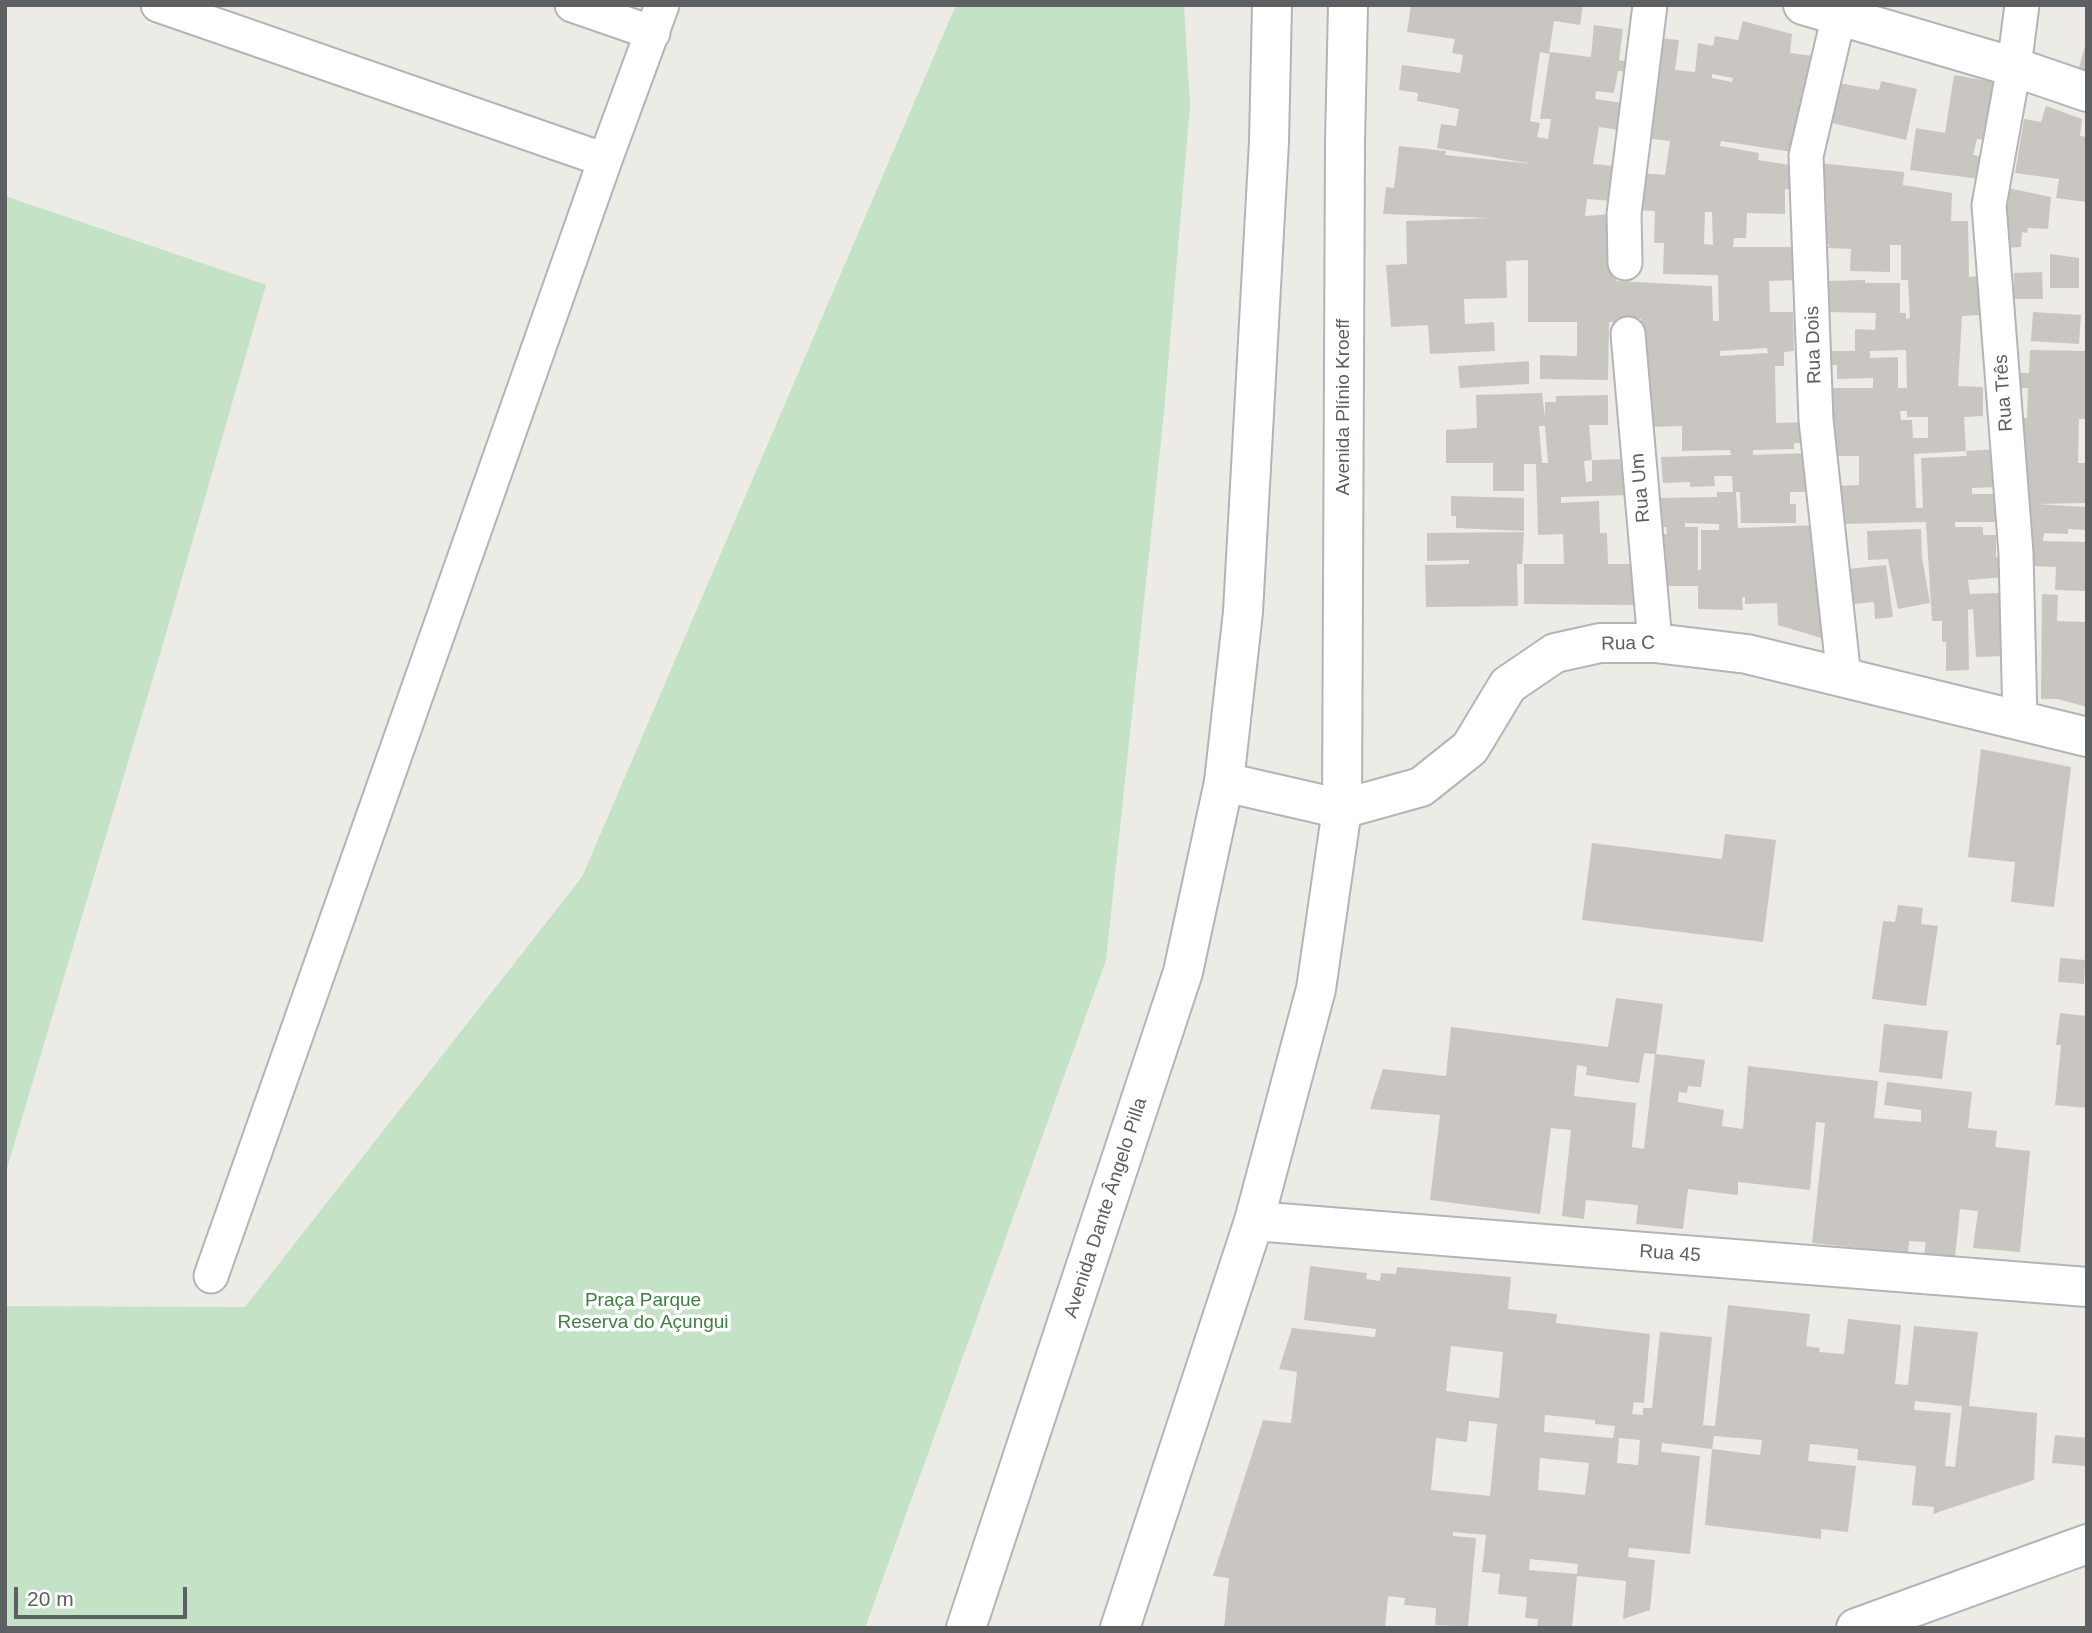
<!DOCTYPE html>
<meta charset="utf-8">
<style>
body{margin:0}
#map{position:relative;width:2092px;height:1633px;overflow:hidden;background:#edebe5;font-family:Arial,sans-serif}
canvas{display:block}
.frame{position:absolute;inset:0;border:7px solid #5d6063;pointer-events:none}
.scale{position:absolute;left:14px;top:1587px;width:173px;height:32px;box-sizing:border-box;border:4px solid #5d6063;border-top:0;padding-left:9px;font-size:21px;line-height:24px;white-space:nowrap;color:#5d6063;-webkit-text-stroke:5px #fff;paint-order:stroke}
</style>
<div id="map">
<canvas width="2092" height="1633"></canvas>
<div class="frame"></div>
<div class="scale">20 m</div>
</div>
<script>
const context = document.querySelector('canvas').getContext('2d');
context.lineJoin = 'round';
function fillPath(path, color) { context.fillStyle = color; context.fill(path, 'evenodd'); }
function strokePath(path, color, width, dash) { context.strokeStyle = color; context.lineWidth = width; context.lineCap = dash ? 'butt' : 'round'; context.setLineDash(dash || []); context.stroke(path); }
function write(font, color, halo, rows, align = 'center') {
  context.font = font + ' Arial,sans-serif'; context.lineWidth = 7; context.setLineDash([]); context.textBaseline = 'middle'; context.strokeStyle = halo; context.fillStyle = color; for (const [text, x, y, turn = 0] of rows) {
    context.save(); context.translate(x, y); context.rotate((+turn || 0) * Math.PI / 180); context.textAlign = isNaN(turn) ? turn : align; if (halo) context.strokeText(text, 0, 0); context.fillText(text, 0, 0); context.restore();
  }
}
fillPath(new Path2D(`
 M956,5H1184L1190,106L1164,412L1106,960L865,1628H5V1306L245,1307L582,877Z
 M5,196L266,285L161,651L5,1175Z`), '#c4e2c5');
fillPath(new Path2D(`
 M1411,5H1583L1580,25L1554,21L1549,54L1540,52L1530,121L1540,123L1537,137L1548,139L1551,119H1540L1550,52L1591,57L1594,25L1623,29L1619,60L1629,62L1628,72L1618,71L1614,93L1596,91L1595,99L1623,103L1619,130L1599,127L1593,164L1614,166L1613,201L1587,199L1585,216L1613,214L1616,281L1712,286L1713,321H1719L1718,275L1663,274L1664,243H1654L1655,211L1634,210L1639,173L1665,175L1670,141L1644,138L1658,38L1679,40L1675,70L1695,72L1698,43L1713,46L1715,36L1738,40L1743,21L1792,34L1790,53L1814,56L1810,92H1802L1792,152L1721,141L1720,146L1759,153L1758,160L1797,166L1794,190L1785,189V214L1747,213L1746,238H1734L1733,247H1791L1795,280L1769,281L1770,312H1793L1794,351L1784,352V366H1775L1776,423L1806,422L1807,443H1794V449L1753,450V455L1808,453L1811,492H1790V504H1796V523H1741L1740,492H1736L1738,528L1818,525L1828,640L1778,625L1777,603L1745,604V597L1742,598L1743,610L1698,609V586H1662L1658,534H1667L1666,527H1658L1657,498L1717,497V492H1733L1732,476H1714L1715,486L1690,487V482L1663,483L1661,457L1731,455L1730,450L1682,451V426L1653,427L1649,393L1641,357V319H1618V322H1609L1608,380L1540,379V355L1577,356V322H1528V260L1506,261L1507,298L1464,299L1465,324L1494,322L1495,351L1430,354L1428,325L1391,327L1386,265L1407,264L1406,221L1490,218L1383,214L1386,187L1394,188L1399,146L1446,151L1445,155L1534,164L1437,148L1441,124L1456,126L1459,109L1417,101L1418,93L1399,90L1402,65L1460,73L1463,55L1452,53L1455,39L1407,32ZM1712,74L1733,78L1732,82L1712,78ZM1705,212H1712L1713,245L1704,244ZM1767,348L1768,353L1720,356V351ZM1685,523L1719,524V530H1701V570H1698V527H1685Z
 M2086,43L2087,44V77L2077,74Z
 M1954,75L1995,82L1986,140L1977,139L1973,155L1983,157L1980,179L1910,170L1916,128L1945,133Z
 M1881,81L1917,89L1906,140L1832,123L1838,83L1879,90Z
 M2046,106L2082,119L2080,136L2087,137V202L2056,198L2059,179L2015,173L2024,119L2041,122Z
 M1819,163L1904,172L1903,185L1952,193L1951,221H1968L1969,277L1980,276L1981,315L1962,316L1958,386L1983,387V416L1964,417L1966,451L1914,454V456L1916,508H1923L1921,458L1967,456L1966,451L1997,449L1999,487L1972,488V494H2000L2002,522H1955V527H1983V535H1996V557L2004,556L2006,577L1968,580L1970,594L1999,593L2002,656L1976,657L1973,609L1968,610L1969,670L1946,671V642H1942V621H1932L1926,522L1841,524L1836,486L1859,485V456H1832L1829,388H1873V378L1837,379V365H1828L1827,351H1855V329L1875,330L1876,313L1826,312V281L1865,280V283H1900V313H1906V319L1910,318L1908,280H1901V245H1890V272L1850,271L1851,249L1828,248L1829,244H1817ZM1906,350L1907,388H1898V357L1870,358V351ZM1900,411H1907V417H1928V438H1913L1912,420H1901Z
 M2008,188L2051,197L2048,229L2028,228L2027,233L2022,232L2021,247L2004,248Z
 M2050,254L2079,258V288H2050Z
 M2042,272L2043,299H2014V273Z
 M2033,312L2081,315L2079,344L2031,341Z
 M2030,350L2087,351V419H2079L2078,463H2087V503L2036,504L2087,507V530L2068,529V534L2044,533L2043,541L2087,542V591L2055,590L2056,567L2029,566L2030,503H2023L2014,418H2027L2028,388H2014V373H2029Z
 M1529,361V384L1460,388L1458,366Z
 M1542,393L1545,418V402H1556V396L1608,395V425H1589L1592,460L1584,461L1586,482L1592,481V460L1623,459L1631,495L1561,497V503L1599,501L1600,533H1607L1608,564H1634L1637,605L1524,604V564H1564L1563,534L1538,535L1536,464H1524V491H1493V463H1446V430L1477,428L1476,395ZM1539,426H1545L1548,463H1542Z
 M1451,496L1524,498V531L1456,528V516H1451Z
 M1921,529L1922,557L1930,603L1898,609L1888,559L1868,560L1867,531Z
 M1524,532L1522,564H1517L1518,606L1426,607L1425,565L1469,564V560L1427,561V533Z
 M1886,565L1893,617L1875,619L1874,602L1853,604L1848,569Z
 M2042,594L2058,595L2057,621L2087,622V707L2058,699H2041Z
 M1981,749L2071,767L2054,907L2011,902L2015,862L1968,857Z
 M1725,834L1776,840L1763,942L1582,920L1592,843L1722,859Z
 M1898,905L1923,908L1921,924L1938,926L1926,1006L1872,999L1883,921L1895,922Z
 M2060,958L2085,960L2084,984L2058,982Z
 M1616,998L1663,1004L1656,1054L1705,1060L1701,1087L1688,1086L1687,1093L1679,1092L1678,1102L1724,1110L1722,1126L1743,1129L1748,1066L1878,1081L1874,1118L1921,1122V1110L1884,1105L1887,1082L1972,1092L1968,1128L1997,1131L1995,1147L2030,1151L2020,1252L1973,1248L1978,1211L1960,1209L1955,1258L1924,1255L1926,1242L1909,1241L1908,1253L1812,1243L1825,1123L1816,1122L1810,1190L1738,1182V1195L1688,1189L1683,1229L1636,1224L1638,1205L1586,1200L1584,1219L1562,1216L1571,1130L1551,1128L1540,1214L1430,1200L1440,1115L1370,1109L1383,1069L1446,1076L1451,1027L1608,1047ZM1644,1053L1655,1054L1644,1149L1632,1147L1636,1103L1574,1096L1577,1065L1587,1067L1586,1075L1639,1083Z
 M2060,1013L2087,1016V1108L2055,1105L2061,1045H2056Z
 M1884,1024L1948,1031L1942,1079L1879,1072Z
 M1310,1266L1367,1273L1366,1279L1380,1281L1381,1273L1396,1274L1397,1267L1511,1277L1508,1309L1557,1314L1556,1323L1650,1334L1644,1403L1634,1402L1632,1414L1643,1415V1408H1652L1660,1332L1712,1337L1703,1425L1715,1426L1728,1305L1810,1314L1806,1346L1820,1348L1819,1352L1844,1354L1848,1319L1901,1325L1895,1384L1908,1385L1914,1326L1978,1332L1969,1406L2037,1413L2034,1480L1933,1514L1934,1507L1912,1505L1916,1466L1857,1460L1858,1449L1810,1444L1808,1461L1856,1466L1848,1532L1821,1529V1539L1705,1525L1712,1449L1760,1455L1762,1440L1714,1436L1712,1449L1662,1443L1661,1452L1700,1456L1690,1554L1629,1548L1628,1557L1655,1560L1650,1610L1623,1619L1626,1581L1577,1576L1572,1628H1537L1538,1619L1525,1618L1527,1597L1498,1594L1500,1574L1482,1572L1486,1535L1453,1532V1536L1476,1538L1468,1627L1435,1625L1436,1608L1404,1605L1405,1598L1388,1596L1385,1628H1224L1229,1578L1213,1576L1263,1420L1291,1423L1297,1372L1279,1369L1292,1328L1375,1337L1376,1329L1304,1320ZM1451,1346L1503,1352L1499,1398L1446,1391ZM1915,1401L1962,1406L1955,1467L1945,1466L1951,1413L1914,1410ZM1545,1415L1595,1420V1424L1615,1426L1613,1438L1544,1432ZM1469,1421L1497,1424L1490,1496L1431,1490L1436,1438L1467,1442ZM1619,1438L1640,1440L1638,1465L1617,1463ZM1540,1458L1589,1463L1585,1495L1538,1490ZM1530,1559L1578,1564L1577,1574L1529,1570Z
 M2055,1435L2087,1438L2085,1466L2052,1463Z`), '#c9c6c1');
const service = new Path2D(`
 M158,5L605,160
 M572,5L653,33
 M1839,15L1806,156L1816,420L1844,678
 M1625,263L1624,214L1650,5
 M1628,334L1655,643
 M2020,721L2016,553L1989,205L2014,67L2022,5
 M211,1276L605,160L662,5`);
const minor = new Path2D(`
 M1803,5L2014,67L2087,92
 M1224,782L1342,809L1421,787L1470,748L1508,685L1555,653L1600,643H1655L1747,654L2087,737
 M1254,1221L2087,1287`);
const tertiary = new Path2D(`
 M1856,1628L2087,1544`);
const secondary = new Path2D(`
 M966,1628L1183,972L1224,782L1243,612L1269,142L1272,5
 M1120,1628L1254,1221L1316,989L1342,809L1345,143L1348,5`);
strokePath(service, '#b2b5b8', 37);
strokePath(minor, '#b2b5b8', 42);
strokePath(tertiary, '#b2b5b8', 42);
strokePath(secondary, '#b1b4b8', 42);
strokePath(service, '#fff', 33);
strokePath(minor, '#fff', 38);
strokePath(tertiary, '#fff', 38);
strokePath(secondary, '#fff', 38);
write('19px', '#5d6063', '#fff', [
 ["Rua Dois",1814,345,-92],
 ["Rua Três",2004,393,-94],
 ["Avenida Plínio Kroeff",1344,407,-90],
 ["Rua Um",1641,488,-95],
 ["Rua C",1628,644,-1],
 ["Avenida Dante Ângelo Pilla",1106,1208,-72],
 ["Rua 45",1670,1254,4]
]);
write('19px', '#407f43', '#fff', [
 ["Praça Parque",643,1301],
 ["Reserva do Açungui",643,1323]
]);
</script>
